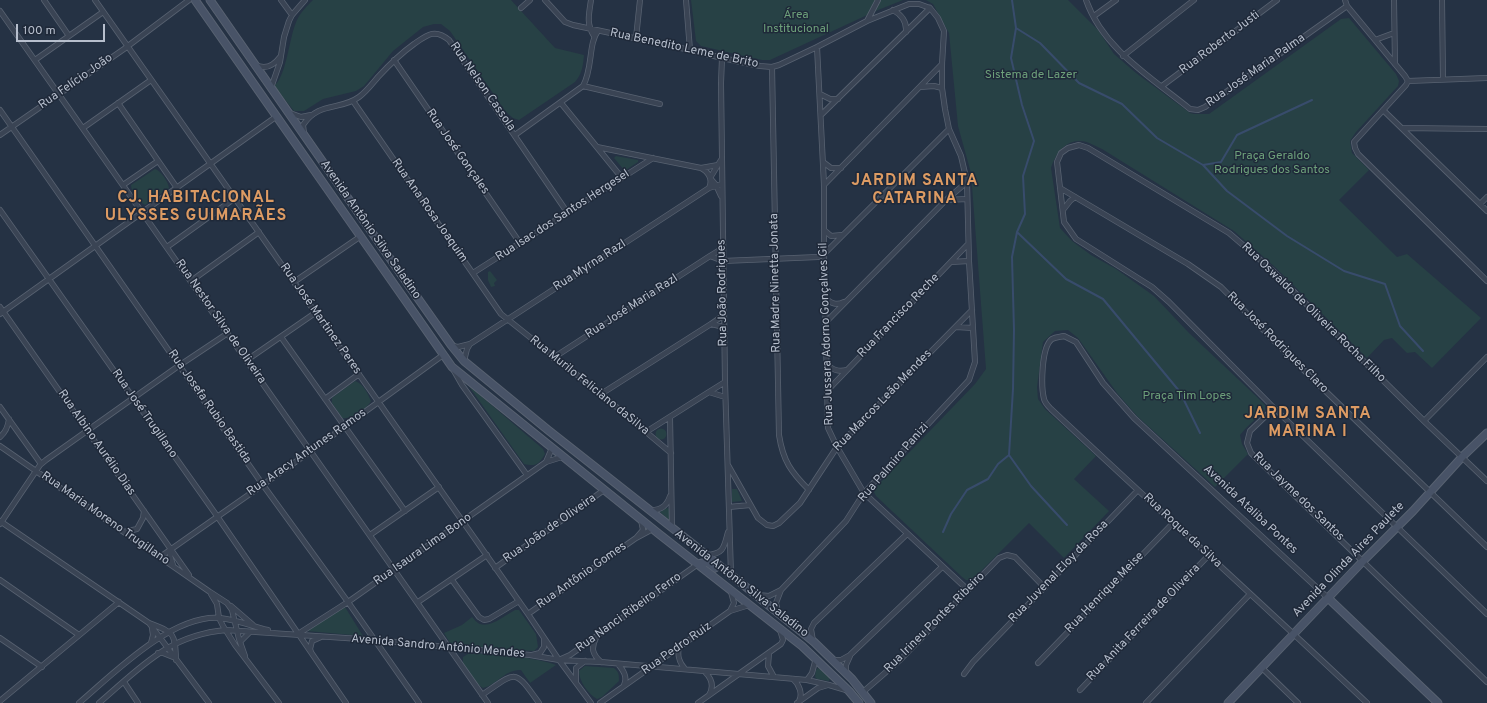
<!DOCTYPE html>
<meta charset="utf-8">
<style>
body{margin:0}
#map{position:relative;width:1487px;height:703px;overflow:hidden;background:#253244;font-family:Overpass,sans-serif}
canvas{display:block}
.scale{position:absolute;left:16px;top:24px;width:89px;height:18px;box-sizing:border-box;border:2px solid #b7bfcd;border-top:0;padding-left:5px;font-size:12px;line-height:14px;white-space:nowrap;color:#b7bfcd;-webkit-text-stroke:3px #1f2939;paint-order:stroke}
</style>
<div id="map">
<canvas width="1487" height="703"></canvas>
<div class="scale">100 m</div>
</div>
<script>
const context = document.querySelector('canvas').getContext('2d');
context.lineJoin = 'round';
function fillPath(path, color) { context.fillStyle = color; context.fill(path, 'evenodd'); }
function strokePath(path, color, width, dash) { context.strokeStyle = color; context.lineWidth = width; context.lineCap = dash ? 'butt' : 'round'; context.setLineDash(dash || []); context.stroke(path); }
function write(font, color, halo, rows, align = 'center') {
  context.font = font + ' Overpass,sans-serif'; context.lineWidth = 3; context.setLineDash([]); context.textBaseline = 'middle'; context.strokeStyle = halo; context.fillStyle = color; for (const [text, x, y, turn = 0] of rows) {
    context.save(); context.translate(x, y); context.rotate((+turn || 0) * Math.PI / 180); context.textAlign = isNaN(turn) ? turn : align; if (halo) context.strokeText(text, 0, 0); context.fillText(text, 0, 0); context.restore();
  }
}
fillPath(new Path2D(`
 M313,0H511L555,48L584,55C583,66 582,74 575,82L519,120L513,118L506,112L450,31L441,24H434L423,27L393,51L364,86L356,91L323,99L304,111H294L275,87V85C287,74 289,37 297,20C300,13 307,6 313,0Z
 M691,0H903L878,10L770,60H762L701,46L696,41Z
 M926,0H1068L1098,30L1114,54L1136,73L1190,113L1194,114H1209L1341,19L1349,18L1396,74L1399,81L1398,86L1356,132L1350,141L1352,153L1369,170L1339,200L1397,257L1407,254L1481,318L1432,368L1415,352L1407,353L1392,338L1384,340L1367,358L1275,267L1234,231L1102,149C1095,146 1088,141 1080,141C1065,140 1055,155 1051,168L1060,228L1072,241L1091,255L1116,269L1154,296L1189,333L1256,396L1265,405V410L1246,428L1240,435L1242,444L1248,454L1215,487L1137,416L1117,393L1078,338L1068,330L1055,331L1043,342L1037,387L1038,399L1045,409L1096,456L1074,479L1109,511L1064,558L1029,523L972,580H966L962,577L876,496L874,492L876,487L975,384L986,369L971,173L958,126L949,33L933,4Z
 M616,156L638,160V162L626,170H624L614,158Z
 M155,169C161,171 168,181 169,188L145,205C139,202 131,192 131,185Z
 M490,271L497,280L494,283L495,286L491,287L488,280V272Z
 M355,381C363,383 368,394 371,401C367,409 351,420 342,418L332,403V398Z
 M468,385L543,449L545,454C539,464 536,467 524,464Z
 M655.5 434a5.5 5.5 0 1 1 11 0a5.5 5.5 0 1 1-11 0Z
 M732,489H737L742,501L732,502Z
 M666,508L671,509L669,520L660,512Z
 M345,607L363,636L307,631Z
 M515,610H519L536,634L538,647L534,651L494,649L456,645L450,643L444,633L462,625L472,617C474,619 477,623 480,624C491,628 505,615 515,610Z
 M468,654C493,653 533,657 556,665L530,683L521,670C505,669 497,685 483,688L477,684L463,663V657Z
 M585,666L614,668C619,672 619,675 619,681L602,697L597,699C588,694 579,681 579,671Z
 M818,668L822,669L830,677L829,681L817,679L815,677L816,670Z`), '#274145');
strokePath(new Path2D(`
 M1012,0L1016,28L1040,43L1079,83L1122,104L1157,138L1203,165L1227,191L1287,236L1344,271L1385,284L1400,326L1423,351
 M1016,28L1011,58L1022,105L1034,141L1023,176L1025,214L1017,232L1012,257L1014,330L1013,389L1009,455L1031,486L1067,525
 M1203,165L1221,162L1237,135L1312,100
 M1017,232L1066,279L1103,299L1180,392L1200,433
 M943,532L951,514L967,490L988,479L998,464L1009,455`), '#384c6c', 2);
const street = new Path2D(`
 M44,0L69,36
 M95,0L528,614L559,660L591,703
 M281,0L292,15
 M545,0L565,22L573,25L690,50L722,58L760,66L772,67L779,65L817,47L867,21L909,4H919L930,8
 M591,0C589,14 586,24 594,36
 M686,0L690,50
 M1086,0C1103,49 1152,78 1190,109L1198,110L1205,107L1347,6
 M1345,0L1347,6L1405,76L1408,81
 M1394,0L1395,64
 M1442,0L1443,79
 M521,8L530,0
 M893,10C902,15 907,22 906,32
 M0,11L488,703
 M1094,16L1116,0
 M867,21L878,0
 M636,38L640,0
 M1375,40L1394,33
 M817,47L824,185V254L828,428L837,447L864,493L968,590
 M1123,56L1194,0
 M722,58L721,83L725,382L731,575
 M35,60L103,12
 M394,60L520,243
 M256,65C266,70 274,65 280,57
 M772,67L779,435C783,461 791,472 809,490
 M1487,78L1408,81L1406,85L1354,142L1355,148L1358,154L1487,281
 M583,86L660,104
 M1162,86L1277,0
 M920,87L934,86L942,88
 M271,88L280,62L284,37L289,21L292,15L305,0
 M820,94L830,99H838
 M353,101L501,314L601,394L671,453
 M118,103L177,188
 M561,103L622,178
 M0,110L263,485L348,602L419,703
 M1383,110L1487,211
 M290,113L301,117L311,115
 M821,115L930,8
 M83,128L151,80
 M1402,128L1487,129
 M304,133L303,125C319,101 340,111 359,97C366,92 372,84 378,77C390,64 400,54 414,44C427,35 435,28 449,40L567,212
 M0,135L124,49L189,0
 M515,135L583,86C593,69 588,44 598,31
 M597,147L701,168C709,172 713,180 709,188
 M721,160L710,178L716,185L721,196
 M823,162L831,168H841
 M701,168L718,165
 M123,185L158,161
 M824,185L942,64
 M1060,188L1188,264L1221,287L1284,351L1487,547
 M946,200L967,199
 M1480,204L1487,197
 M0,210L217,516L346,703
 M1063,210L1070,201L1075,197
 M824,230L831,236L842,235
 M167,247L235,198
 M723,248L710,256L723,261L818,257L824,254L949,129
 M951,262L969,261
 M473,273L653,158
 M191,281L259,232
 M294,282L361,236
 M825,298C831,303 836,306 844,302
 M0,307L189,575
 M0,314L277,116
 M724,315L711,324L724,327
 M825,323L946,200L967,182
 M956,327L973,328
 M281,337L405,511
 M453,346L458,347L470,344L709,188L722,184
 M553,358L710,256
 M247,360L315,313
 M464,361L467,349L470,344
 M826,364C833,370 838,372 847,370
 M454,371L462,385L527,475
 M725,382L709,392L725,397
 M827,391L968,244
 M601,394L711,324
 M325,399L359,374
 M0,407L41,464
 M1274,408L1250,431L1247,443L1251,453L1487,682
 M670,417L672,528
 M1424,421L1487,357
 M646,432L709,392
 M0,437C6,432 8,427 9,419
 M0,446L210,592L227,603L232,610L239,639L245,656
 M546,462L552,448
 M728,465L758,518L767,525L773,526L779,523L800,503L837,447L972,310
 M1487,481L1424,421L1272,270L1229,233L1088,148L1079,145L1068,148L1061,153L1057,162L1064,222L1076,239L1152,287L1169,302L1274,408L1487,614
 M729,507L750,505
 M649,510C660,511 667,506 670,496
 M0,521L149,623C174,633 175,632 176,660
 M0,524L40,465L46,460L177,367L228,333
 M124,532L137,529L143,518L144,511
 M370,535L439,487
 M637,537L643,530L641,520
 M171,549L170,556L173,565
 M707,555C724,554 724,547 728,532
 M160,557L311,451L443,355
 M495,568L604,490
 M0,580L79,635
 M452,580L479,617L484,620L489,619L519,601
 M211,594L217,604L219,618L223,626L235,645L279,703
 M758,595L769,596L781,590
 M1328,598L1134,418L1103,383L1076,342L1064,336C1060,337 1056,337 1052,339C1041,347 1041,387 1044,399C1045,403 1048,406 1051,409C1156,508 1263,604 1367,703
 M418,602L487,555
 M231,606L253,625
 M730,611L734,603L731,592
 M778,612L776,603L781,590L846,521L864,493L969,380L975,362L969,261L967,182L961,156L949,129L945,109L942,88V64L944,31L938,18L930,8
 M528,614L636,538L649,531L651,528
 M149,623L209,703
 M298,634L348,602L546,462L562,457
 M0,638L42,667
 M596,638C591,648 592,654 601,662
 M813,641L811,629L814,623L907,534
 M240,642L250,632
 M151,643L153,635L152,628
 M679,647C677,656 679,662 685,669
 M311,652L310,649L312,641L321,637
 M158,653H163L173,657
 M769,653L768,666L774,677
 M532,655L540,653L544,647V638
 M561,659L570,655L698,564
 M833,660H841L850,655L942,567
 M1038,663L1173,523
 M618,664C623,670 628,677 624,685
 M1261,667L1298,703
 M705,672C712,679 714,687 709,695
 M846,673V665L850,656
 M964,674L973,662L1138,490
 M793,679C799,684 803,694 799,701
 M807,680L812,673L816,658
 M576,681V668L585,661
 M124,682L138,703
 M1080,690L1208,556
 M863,692L901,659L999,558L1007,555L1015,557L1045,588
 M482,695C517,671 514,668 539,703
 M0,701L119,602
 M79,703C113,674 172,614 220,618C237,620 252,626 268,630
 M99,703C140,668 168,635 226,630L375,640L530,655L559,660L601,662L807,680L829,685L846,690
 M600,703L730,611L746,606H750
 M698,703L781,644L783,640L780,630
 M797,703L818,688L828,685
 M1146,703L1250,594`);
const secondary = new Path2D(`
 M195,0L452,367L659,534L802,646L849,691L859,703
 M210,0L412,290L451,345L464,361L548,430L694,545L814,642L852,679L871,703
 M698,564L707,562L715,568
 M1328,598L1438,703
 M1228,703L1363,561L1413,511L1463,456L1487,433`);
strokePath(street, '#586271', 6);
strokePath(secondary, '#586271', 9);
strokePath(street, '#3a4454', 4.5);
strokePath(secondary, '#485367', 7);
write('12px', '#6da07a', '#1f2939', [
 ["Área",796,16],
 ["Institucional",796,30],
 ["Sistema de Lazer",1031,76],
 ["Praça Geraldo",1272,157],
 ["Rodrigues dos Santos",1272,171],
 ["Praça Tim Lopes",1187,397]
]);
write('12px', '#b7bfcd', '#1f2939', [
 ["Rua Roberto Justi",1220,43,-37],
 ["Rua Benedito Leme de Brito",684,49,12],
 ["Rua José Maria Palma",1256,71,-35],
 ["Rua Felício João",76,82,-35],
 ["Rua Nelson Cassola",482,87,55],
 ["Rua José Gonçales",457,152,55],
 ["Rua Ana Rosa Joaquim",429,211,55],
 ["Rua Isac dos Santos Hergesel",563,216,-33],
 ["Avenida Antônio Silva Saladino",370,230,55],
 ["Rua Myrna Razl",590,266,-33],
 ["Rua Madre Ninetta Jonata",776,283,-91],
 ["Rua João Rodrigues",723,293,-91],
 ["Rua José Maria Razl",632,307,-33],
 ["Rua Oswaldo de Oliveira Rocha Filho",1313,313,44],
 ["Rua Francisco Reche",899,316,-46],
 ["Rua José Martinez Peres",320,319,55],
 ["Rua Nestor Silva de Oliveira",220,322,55],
 ["Rua Jussara Adorno Gonçalves Gil",827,334,-92],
 ["Rua José Rodrigues Claro",1277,343,45],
 ["Rua Murilo Feliciano daSilva",589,386,39],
 ["Rua Marcos Leão Mendes",883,401,-46],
 ["Rua Josefa Rubio Bastida",209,407,55],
 ["Rua José Trugillano",144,414,55],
 ["Rua Albino Aurélio Dias",96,443,55],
 ["Rua Aracy Antunes Ramos",307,453,-35],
 ["Rua Palmiro Panizi",894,463,-49],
 ["Rua Jayme dos Santos",1298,497,44],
 ["Avenida Ataliba Pontes",1250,510,43],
 ["Rua Maria Moreno Trugillano",105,519,35],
 ["Rua João de Oliveira",550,529,-35],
 ["Rua Roque da Silva",1182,531,43],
 ["Rua Isaura Lima Bono",423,550,-35],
 ["Avenida Olinda Aires Paulete",1349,560,-46],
 ["Rua Juvenal Eloy da Rosa",1059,572,-46],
 ["Rua Antônio Gomes",582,576,-35],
 ["Avenida Antônio Silva Saladino",741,584,38],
 ["Rua Henrique Meise",1105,593,-46],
 ["Rua Nanci Ribeiro Ferro",629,613,-36],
 ["Rua Irineu Pontes Ribeiro",935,623,-45],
 ["Rua Anita Ferreira de Oliveira",1144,623,-46],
 ["Avenida Sandro Antônio Mendes",438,647,5],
 ["Rua Pedro Ruiz",677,649,-35]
]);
context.letterSpacing = '1px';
write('bold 16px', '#dd9b63', '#1f2939', [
 ["JARDIM SANTA",915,182],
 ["CATARINA",915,200],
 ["CJ. HABITACIONAL",196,199],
 ["ULYSSES GUIMARÃES",196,217],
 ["JARDIM SANTA",1308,415],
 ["MARINA I",1308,433]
]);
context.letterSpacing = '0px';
</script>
